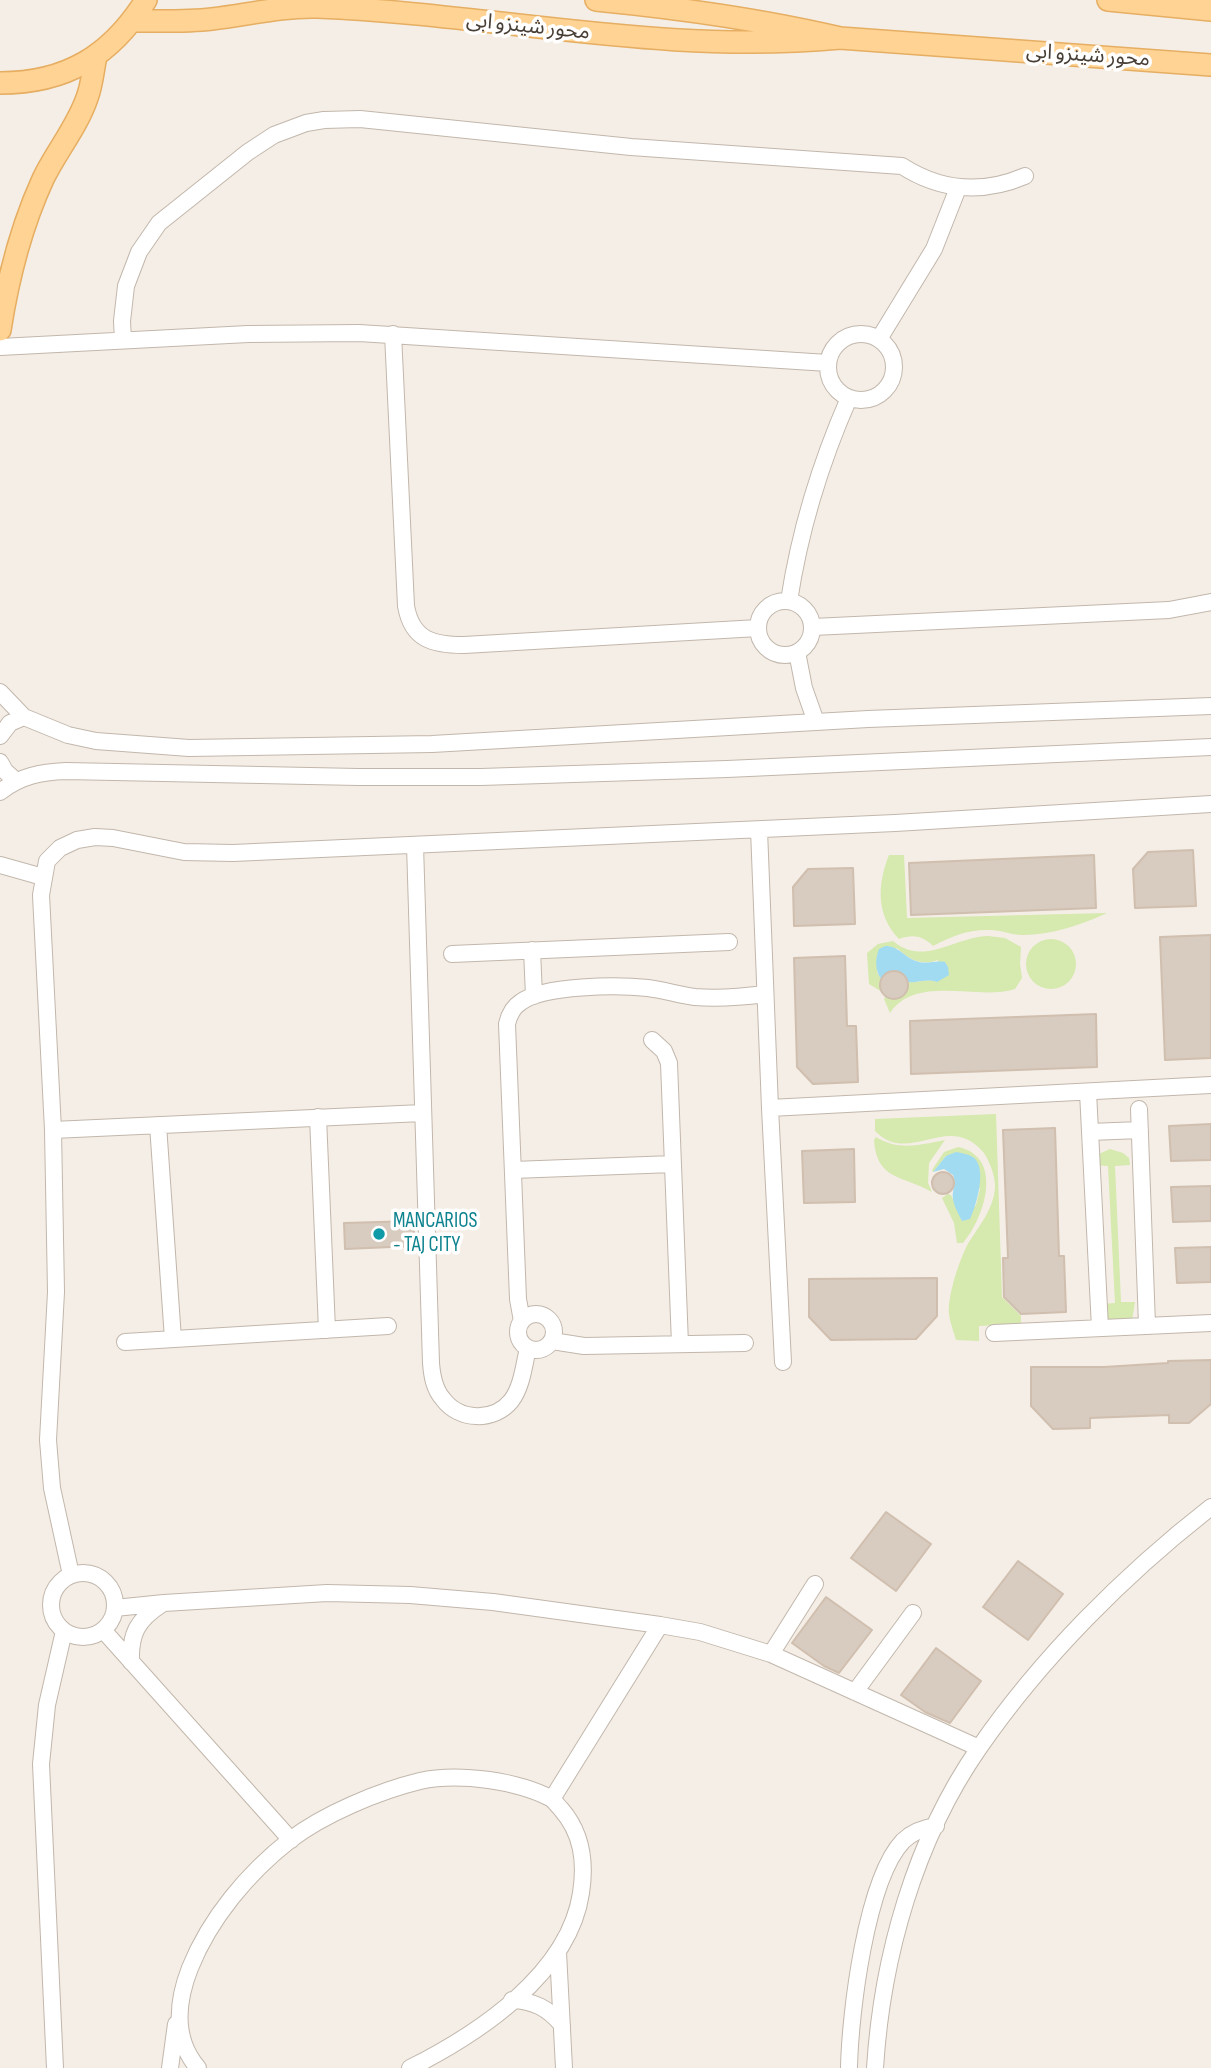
<!DOCTYPE html>
<meta charset="utf-8">
<style>
body{margin:0}
canvas{display:block;background:#f4eee6}
</style>
<canvas width="1211" height="2068"></canvas>
<script>
const context = document.querySelector('canvas').getContext('2d');
context.lineJoin = 'round';
function fillPath(path, color) { context.fillStyle = color; context.fill(path, 'evenodd'); }
function strokePath(path, color, width, dash) { context.strokeStyle = color; context.lineWidth = width; context.lineCap = dash ? 'butt' : 'round'; context.setLineDash(dash || []); context.stroke(path); }
function write(font, color, halo, rows, align = 'center') {
  context.font = font + ' "Sofia Sans Condensed","Noto Sans Arabic",sans-serif'; context.lineWidth = 7; context.setLineDash([]); context.textBaseline = 'middle'; context.strokeStyle = halo; context.fillStyle = color; for (const [text, x, y, turn = 0] of rows) {
    context.save(); context.translate(x, y); context.rotate((+turn || 0) * Math.PI / 180); context.textAlign = isNaN(turn) ? turn : align; if (halo) context.strokeText(text, 0, 0); context.fillText(text, 0, 0); context.restore();
  }
}
fillPath(new Path2D(`
 M889,855H904L907,918L1107,913C1081,925 1051,935 1023,935C1011,935 1001,930 990,930C970,929 951,936 933,946C923,936 913,934 899,939C876,915 877,885 889,855Z
 M988,936L1005,938L1021,947L1020,964L1022,978L1015,989C977,1001 916,974 890,1013L884,999L886,996L899,997L906,991L908,982C918,983 927,978 937,982L938,960C921,966 910,960 897,948L877,972L881,979L882,992L869,984L867,953L878,944L893,941C924,967 954,937 988,936Z
 M1026 964a25 25 0 1 1 50 0a25 25 0 1 1-50 0Z
 M996,1114L1002,1297L1021,1316V1324L979,1326V1341L956,1340C954,1332 950,1323 949,1314C947,1297 960,1257 969,1242C980,1225 993,1209 995,1189C996,1178 990,1162 984,1153C948,1110 910,1167 875,1131V1119Z
 M876,1137C898,1151 920,1145 945,1140L929,1163L928,1183L932,1192C903,1175 877,1181 874,1140Z
 M958,1147C1005,1157 984,1219 963,1243H957L954,1223L942,1198L948,1194L951,1195L962,1220L976,1205L980,1189L946,1156L933,1172L932,1170L944,1152Z
 M1110,1149L1123,1153L1129,1158L1130,1165L1115,1166L1121,1302H1135L1132,1321L1108,1324L1101,1304L1115,1303L1108,1166L1093,1165L1099,1154Z`), '#d6e9ae');
fillPath(new Path2D(`
 M885,946C899,946 904,957 916,961C926,965 935,960 945,962L948,967L949,975L937,982C927,978 918,983 908,982L903,974L891,971L881,979C875,970 875,959 879,949Z
 M956,1152C961,1153 968,1154 973,1157C988,1168 976,1206 970,1219L962,1221C958,1213 951,1201 953,1192C954,1184 956,1183 953,1175L944,1169L933,1172L946,1156Z`), '#a1dbf2');
const building = new Path2D(`
 M1193,850L1196,906L1135,908L1133,869L1148,852Z
 M1094,855L1096,908L911,915L909,863Z
 M853,868L855,924L794,926L793,887L808,869Z
 M1211,935V1058L1165,1060L1160,937Z
 M845,956L847,1026H856L858,1082L813,1084L797,1067L794,958Z
 M880 985a14 14 0 1 1 28 0a14 14 0 1 1-28 0Z
 M1096,1014L1097,1067L911,1074L910,1021Z
 M1211,1124V1160L1171,1161L1169,1126Z
 M1055,1128L1059,1256H1064L1066,1312L1021,1314L1004,1297L1003,1258H1008L1003,1130Z
 M854,1149L855,1202L804,1203L802,1151Z
 M932 1183a11 11 0 1 1 22 0a11 11 0 1 1-22 0Z
 M1211,1186V1221L1173,1222L1171,1187Z
 M413,1221L415,1246L345,1249L344,1223Z
 M1211,1247V1282L1177,1283L1175,1248Z
 M937,1278V1316L916,1339L831,1340L809,1317V1279Z
 M1211,1360V1404L1189,1423H1169V1415L1090,1418V1428L1053,1429L1031,1406V1367H1104L1168,1363V1361Z
 M886,1512L931,1544L896,1591L851,1558Z
 M1018,1561L1063,1594L1028,1640L983,1607Z
 M826,1597L872,1630L839,1673L824,1666L792,1643Z
 M936,1648L981,1681L950,1723L925,1712L901,1695Z`);
fillPath(building, '#d8cbbf');
strokePath(building, '#d0bfaf', 2);
const minor = new Path2D(`
 M828 367a33 33 0 1 1 66 0a33 33 0 1 1-66 0Z
 M393,334L406,606C412,640 433,645 464,645L758,628
 M879,339L934,249L958,188
 M123,340L122,321L126,286L139,252L159,223L248,152L274,135L306,123L324,120L360,119L631,147L902,166C941,191 983,194 1025,176
 M0,347L248,334L359,333L828,363
 M789,601C800,529 820,464 849,398
 M758 628a27 27 0 1 1 54 0a27 27 0 1 1-54 0Z
 M813,627L1169,610L1211,602
 M797,652L804,688L816,722
 M0,692L24,717L68,735L96,741L189,748L432,744L868,719L1211,706
 M0,736L10,723L24,717
 M0,762L5,771L16,781
 M0,792C20,776 41,772 66,771L358,777H481L727,769L1211,747
 M759,830L770,1108L783,1362
 M415,845L431,1363C432,1376 434,1389 443,1399C459,1421 494,1422 511,1401C522,1387 524,1365 528,1348
 M0,865L43,877
 M532,950L534,996
 M452,954L729,942
 M652,1040L664,1051L669,1063L680,1344
 M1088,1092L1100,1328
 M770,1108L1211,1085
 M1139,1109L1147,1325
 M318,1117L327,1330
 M158,1125L173,1339
 M53,1130L422,1113
 M1090,1132L1140,1130
 M513,1170L673,1164
 M518 1332a18 18 0 1 1 36 0a18 18 0 1 1-36 0Z
 M522,1321L518,1299L507,1024C509,1015 513,1007 521,1002C544,985 618,985 648,988C664,990 679,995 695,997C719,999 742,997 765,994
 M994,1333L1211,1323
 M552,1341L584,1346L745,1343
 M125,1342L388,1326
 M51 1605a32 32 0 1 1 64 0a32 32 0 1 1-64 0Z
 M71,1575L52,1488L48,1440L56,1292L53,1130L41,895L47,861L60,848L77,840L95,837L113,838L184,852L233,853L895,823L1211,804
 M115,1608L164,1603L327,1593L410,1595L493,1602L660,1625L700,1632L771,1654L979,1748
 M103,1630L291,1840
 M771,1654L815,1584
 M131,1662C130,1634 137,1620 162,1604
 M855,1692L913,1613
 M552,1799L660,1625
 M558,1952L564,2068
 M512,2000C534,2001 548,2008 562,2025
 M55,2068L41,1764L47,1705L64,1631
 M170,2068L176,2024
 M198,2068C173,2039 177,2001 190,1968C210,1918 248,1873 290,1840C324,1814 379,1791 420,1781C442,1776 467,1777 489,1780C509,1783 531,1788 550,1798C554,1800 557,1805 561,1809C582,1833 586,1861 581,1893C569,1974 478,2034 410,2068
 M849,2068C850,2014 866,1880 903,1841C912,1832 923,1828 936,1826
 M875,2068C882,1957 915,1840 979,1748C1041,1658 1125,1574 1211,1507`);
const major = new Path2D(`
 M596,0C678,8 759,19 840,38L1211,65
 M1108,0L1211,10
 M133,21C159,21 186,22 212,19C247,15 282,6 317,7C494,14 661,55 840,38
 M0,83C66,83 111,56 146,0
 M0,330C8,278 21,227 43,179C56,152 77,127 87,98C92,85 93,70 96,56`);
strokePath(minor, '#c2b7ac', 18);
strokePath(major, '#e6ae62', 24);
strokePath(minor, '#fff', 16);
strokePath(major, '#ffd394', 21);
for (const [x, y, r, color] of [
 [379,1234,7,"#0f9aa8"]
]) { const dot = new Path2D(); dot.arc(x, y, r, 0, 2 * Math.PI); context.fillStyle = color; context.fill(dot); strokePath(dot, '#fff', 2.5); }
write('21px', '#473e35', '#fff', [
 ["محور شينزو ابى",528,27,6],
 ["محور شينزو ابى",1088,56,4]
]);
write('21px', '#0d838f', '#fff', [
 ["MANCARIOS",393,1222],
 ["- TAJ CITY",393,1246]
], 'left');
</script>
